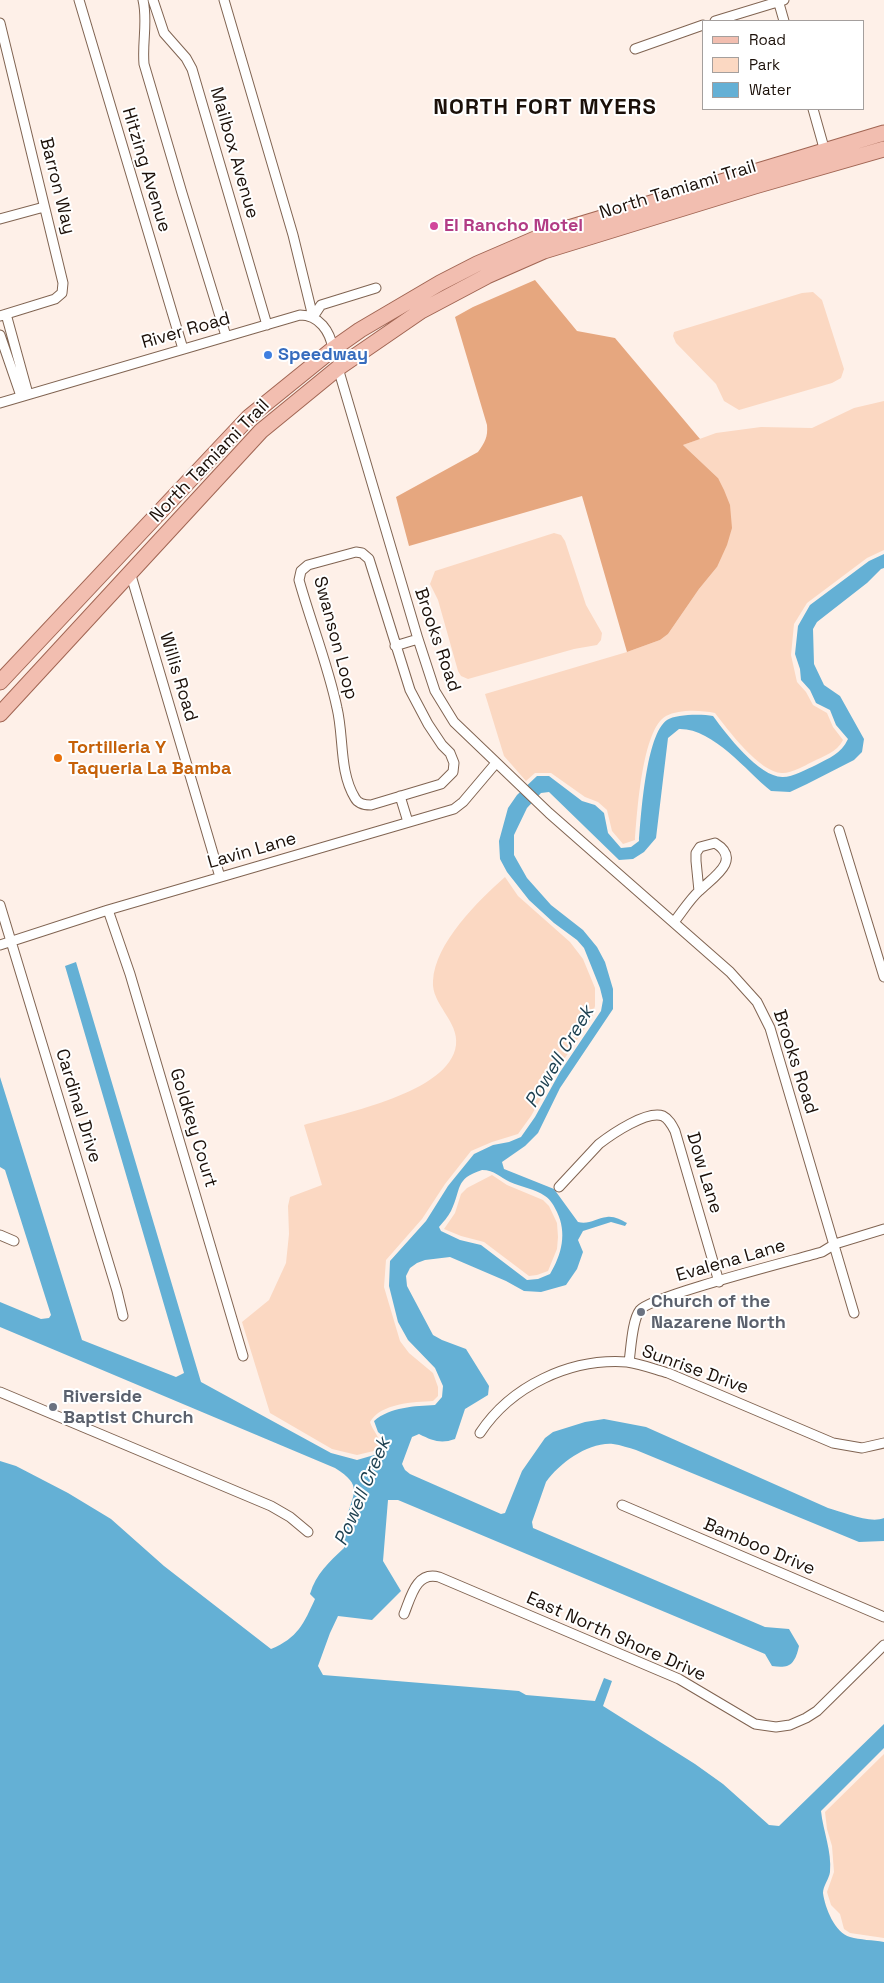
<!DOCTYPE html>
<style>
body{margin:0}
#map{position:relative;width:884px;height:1983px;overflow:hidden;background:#fef0e8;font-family:"Space Grotesk",sans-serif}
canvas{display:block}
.legend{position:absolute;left:702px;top:20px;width:162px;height:90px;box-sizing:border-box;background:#fff;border:1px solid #a49f9d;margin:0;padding:6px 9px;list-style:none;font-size:15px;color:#1b1009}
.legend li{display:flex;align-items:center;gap:10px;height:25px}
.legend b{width:25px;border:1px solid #a49f9d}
</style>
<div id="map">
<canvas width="884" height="1983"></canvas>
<ul class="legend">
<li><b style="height:6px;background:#f2beb0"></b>Road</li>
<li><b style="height:14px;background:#fbd8c2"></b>Park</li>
<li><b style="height:14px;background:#64b0d5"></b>Water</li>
</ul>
</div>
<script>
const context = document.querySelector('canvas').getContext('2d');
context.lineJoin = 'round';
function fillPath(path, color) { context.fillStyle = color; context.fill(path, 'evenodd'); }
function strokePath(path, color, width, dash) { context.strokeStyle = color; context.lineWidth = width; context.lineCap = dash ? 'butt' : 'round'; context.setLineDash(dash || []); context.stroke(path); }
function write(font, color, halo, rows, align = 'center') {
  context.font = font + ' "Space Grotesk",sans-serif'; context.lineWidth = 4; context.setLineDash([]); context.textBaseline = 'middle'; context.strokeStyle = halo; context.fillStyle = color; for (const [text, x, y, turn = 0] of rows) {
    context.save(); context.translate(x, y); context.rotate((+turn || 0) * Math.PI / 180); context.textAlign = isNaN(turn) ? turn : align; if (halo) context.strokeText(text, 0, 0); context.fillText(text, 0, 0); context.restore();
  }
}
fillPath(new Path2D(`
 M813,292L822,300L844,369L841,378L832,383L739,410L724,401L716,384L676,343L673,336L674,332L802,293Z
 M884,401V550L867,558L807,603L794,624L791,655L797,682L806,692L813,705L827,713L833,727L843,740C837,752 824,756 812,762C804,766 792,773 783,773C762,775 727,729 715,713C701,710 679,709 666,716C642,729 637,814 635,840L623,844L612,831L607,810L598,802L585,797L551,773H535L526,781L504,756L485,694L627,652L660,640L668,634L699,589L717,567L718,478L683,445L716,433L761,427L812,428L854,408Z
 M554,533L561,535L565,541L586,605L602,633L601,640L597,645L574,649L468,679L461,676L458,671L438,600L430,584L435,571Z
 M505,877L518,896L570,942L583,959L595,988V1006L592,1017L557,1070L531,1116L518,1134L492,1142L471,1151L445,1184L422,1219L386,1260L384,1287L400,1341L409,1353L433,1373L438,1387V1396L433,1401C414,1402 381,1403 370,1422C373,1431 379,1436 381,1445L378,1450L357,1455L332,1449L270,1413L242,1322L269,1300L286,1263L289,1234L288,1206L290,1197L322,1185L304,1125C343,1113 450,1093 456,1045C459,1021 431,1004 433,981C435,943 478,901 505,877Z
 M492,1175L507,1185L543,1200L549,1206L557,1223L558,1237L557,1249L548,1271L537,1275L529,1276L484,1242L461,1236L444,1229L455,1213L461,1194L467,1188Z
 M884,1754V1938L850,1933L844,1929L840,1914L831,1905L827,1892L834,1872L832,1846L827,1829L825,1812Z`), '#fbd8c2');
fillPath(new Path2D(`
 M535,280L577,331L615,338L700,439L683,445L718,478L724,490L730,505L732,528L727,545L717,567L699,589L668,634L660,640L627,652L582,496L409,546L396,497L478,452C485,442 488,437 487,425L455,317L473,307Z`), '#e6a77f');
fillPath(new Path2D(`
 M884,554V568L881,569L867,583L817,622L813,629L814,664L824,685L840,696L864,739L862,752L854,760L807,784L790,792L771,791C746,771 713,728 679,729L668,738L656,838L644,852L633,859L619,860L549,792L541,793L527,808L514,835V855L527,878L551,905L583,930L597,947L605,962L613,989V1009L560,1088L538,1133L525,1146L502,1162L504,1169L554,1189L578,1222C589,1225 596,1218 607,1217C614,1216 621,1220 627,1223L625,1226L611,1222L583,1231L578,1240L583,1252L577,1269L566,1285L541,1292L524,1291L506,1281L450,1257L425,1260L417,1263L410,1268L406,1276L407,1286L433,1335L442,1340L466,1349L489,1386L488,1395L465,1409L455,1439C441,1444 433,1441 419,1434L412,1437L402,1464L405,1470L410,1474L501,1514L505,1513L522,1471L545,1438L553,1432L585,1422L604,1419L646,1427L828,1508C843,1512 870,1524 884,1518V1541L859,1542L636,1450C629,1448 621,1445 613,1444C588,1442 560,1463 546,1482L532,1522L533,1528L765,1627L789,1629L799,1646C795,1664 790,1669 772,1666L765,1654L398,1500H388L383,1561L401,1591L372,1620L338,1616L330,1633L318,1666L323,1675L519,1691L526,1695L595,1701L604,1678L612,1681L603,1706L695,1764L723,1784L769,1825L779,1826L884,1724V1748L821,1811C823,1831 832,1851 830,1872C829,1879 823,1886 823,1893C825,1908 835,1933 850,1937C860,1940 873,1940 884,1942V1983H0V1461L16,1466L68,1493L111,1519L164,1566L271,1649C298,1638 304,1623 315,1599L310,1594C316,1574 329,1562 344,1548C344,1539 344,1529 346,1520C353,1493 364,1486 335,1468L0,1327V1302L41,1319L49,1318L51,1315L5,1170L0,1167V1077L82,1340L176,1377L184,1373L65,966L76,962L201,1382L331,1453L357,1460L381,1453L386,1445L384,1437L378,1432L374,1421C390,1407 415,1406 435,1405L442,1397L443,1386L435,1368L408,1340L398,1322L389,1286L390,1261L426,1221L448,1186L474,1154L493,1145L509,1142L521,1137L535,1117L560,1072L601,1011L603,1000L600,988L584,948L577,940L554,923L529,900L507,872L500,859L499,841L508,808L517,795L537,776H549L582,801L595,805L604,813L608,833L621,848L631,847L639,841C641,816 646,734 667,720C676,714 702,714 713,716C726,734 760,778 783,777C793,777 807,769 816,765C829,758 841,754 848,739L836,725L830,710L816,703L810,690L801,680L800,669L795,654L798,626L810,605L869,561ZM482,1170C495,1170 499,1177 510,1182C521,1187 535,1189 545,1196C551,1200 554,1206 557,1212C567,1233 562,1254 550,1274L538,1279L527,1280L481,1245L460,1240L441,1231L439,1227C443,1222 448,1217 451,1211C462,1189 454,1179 482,1170Z`), '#64b0d5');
const minor = new Path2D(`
 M79,0L183,349
 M143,0C148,21 142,42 144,64L182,193L226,336
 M153,0L164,33L186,58L192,69L267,325
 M224,0L293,235L313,317
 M778,0L784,21
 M715,21L784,0
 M0,23L63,283L62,293L55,299L0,316
 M635,49L703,25
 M813,109L826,155
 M0,219L44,207
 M6,314L28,394
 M313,317L321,305L376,288
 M0,335L21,396
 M338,368L418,639L435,691L454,722L549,813L730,972L757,1002L770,1028L854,1313
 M0,403L300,315C319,315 330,331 333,349
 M356,552L362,553L369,559L410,690L428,724L442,745L450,753L454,763L453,772L441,784L371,805C364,805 358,804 355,798C339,772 344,737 337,708C328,665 311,623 299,580L301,571L308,565Z
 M130,572L220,877
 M395,646L418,639
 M400,796L408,822
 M839,830L884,977
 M0,905L117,1291L123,1316
 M108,910L130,974L243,1356
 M674,922C682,912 690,899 699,891C712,878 743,860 715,843L700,847L696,853V861L699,891
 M0,945L108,910L454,809L463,802L496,763
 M559,1187L599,1144C612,1134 647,1110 663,1116C669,1119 672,1125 675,1131L719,1282
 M0,1235L14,1241
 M629,1362C631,1349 632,1320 640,1310C651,1296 795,1260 822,1252L835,1244L884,1229
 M0,1392L271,1506L290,1517L308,1532
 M480,1433C511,1386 570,1358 627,1362C641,1364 654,1369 668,1373L833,1443L862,1448L884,1443
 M622,1505L884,1617
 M404,1614C411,1597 416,1571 439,1577L679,1679L755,1724L776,1727L790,1725L806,1718L817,1711L884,1645`);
const primary = new Path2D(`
 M0,682L249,417L333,349L360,330L440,283L477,264L542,236L884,133
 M0,714L261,431L338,368L421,311L487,276L544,251L755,186L884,149`);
strokePath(minor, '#806452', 11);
strokePath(primary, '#a16553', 17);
strokePath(minor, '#fff', 9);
strokePath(primary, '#f2beb0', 15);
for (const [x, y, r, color] of [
 [434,226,5,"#d1479c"],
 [268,355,5,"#3f7fe0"],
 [58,758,5,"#e8710a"],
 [641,1312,5,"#6b7280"],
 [53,1407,5,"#6b7280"]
]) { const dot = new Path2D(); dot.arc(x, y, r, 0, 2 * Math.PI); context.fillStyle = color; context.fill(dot); strokePath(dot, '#fff', 2); }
write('18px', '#1b1009', '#fff', [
 ["Mailbox Avenue",234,153,74],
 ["Hitzing Avenue",146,170,73],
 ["Barron Way",57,186,76],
 ["North Tamiami Trail",678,190,-17],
 ["River Road",186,331,-16],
 ["North Tamiami Trail",210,461,-46],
 ["Swanson Loop",335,638,75],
 ["Brooks Road",437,640,71],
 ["Willis Road",178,677,73],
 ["Lavin Lane",252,851,-16],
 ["Brooks Road",795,1062,72],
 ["Cardinal Drive",78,1106,73],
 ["Goldkey Court",193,1128,73],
 ["Dow Lane",704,1173,73],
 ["Evalena Lane",731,1261,-16],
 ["Sunrise Drive",695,1370,20],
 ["Bamboo Drive",759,1547,23],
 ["East North Shore Drive",616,1637,24]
]);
write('bold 18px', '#b23c85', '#fff', [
 ["El Rancho Motel",444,226]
], 'left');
write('bold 18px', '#366cbe', '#fff', [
 ["Speedway",278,355]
], 'left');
write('bold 18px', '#c56008', '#fff', [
 ["Tortilleria Y",68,748],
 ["Taqueria La Bamba",68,769]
], 'left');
write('bold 18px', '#5b616d', '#fff', [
 ["Church of the",651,1302],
 ["Nazarene North",651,1323],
 ["Riverside",63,1397],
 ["Baptist Church",63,1418]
], 'left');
write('italic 19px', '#1c3f4f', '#fff', [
 ["Powell Creek",560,1057,-59],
 ["Powell Creek",363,1492,-67]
]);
context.letterSpacing = '1px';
write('bold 22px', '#1b1009', '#fff', [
 ["NORTH FORT MYERS",545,108]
]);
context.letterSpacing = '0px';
</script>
